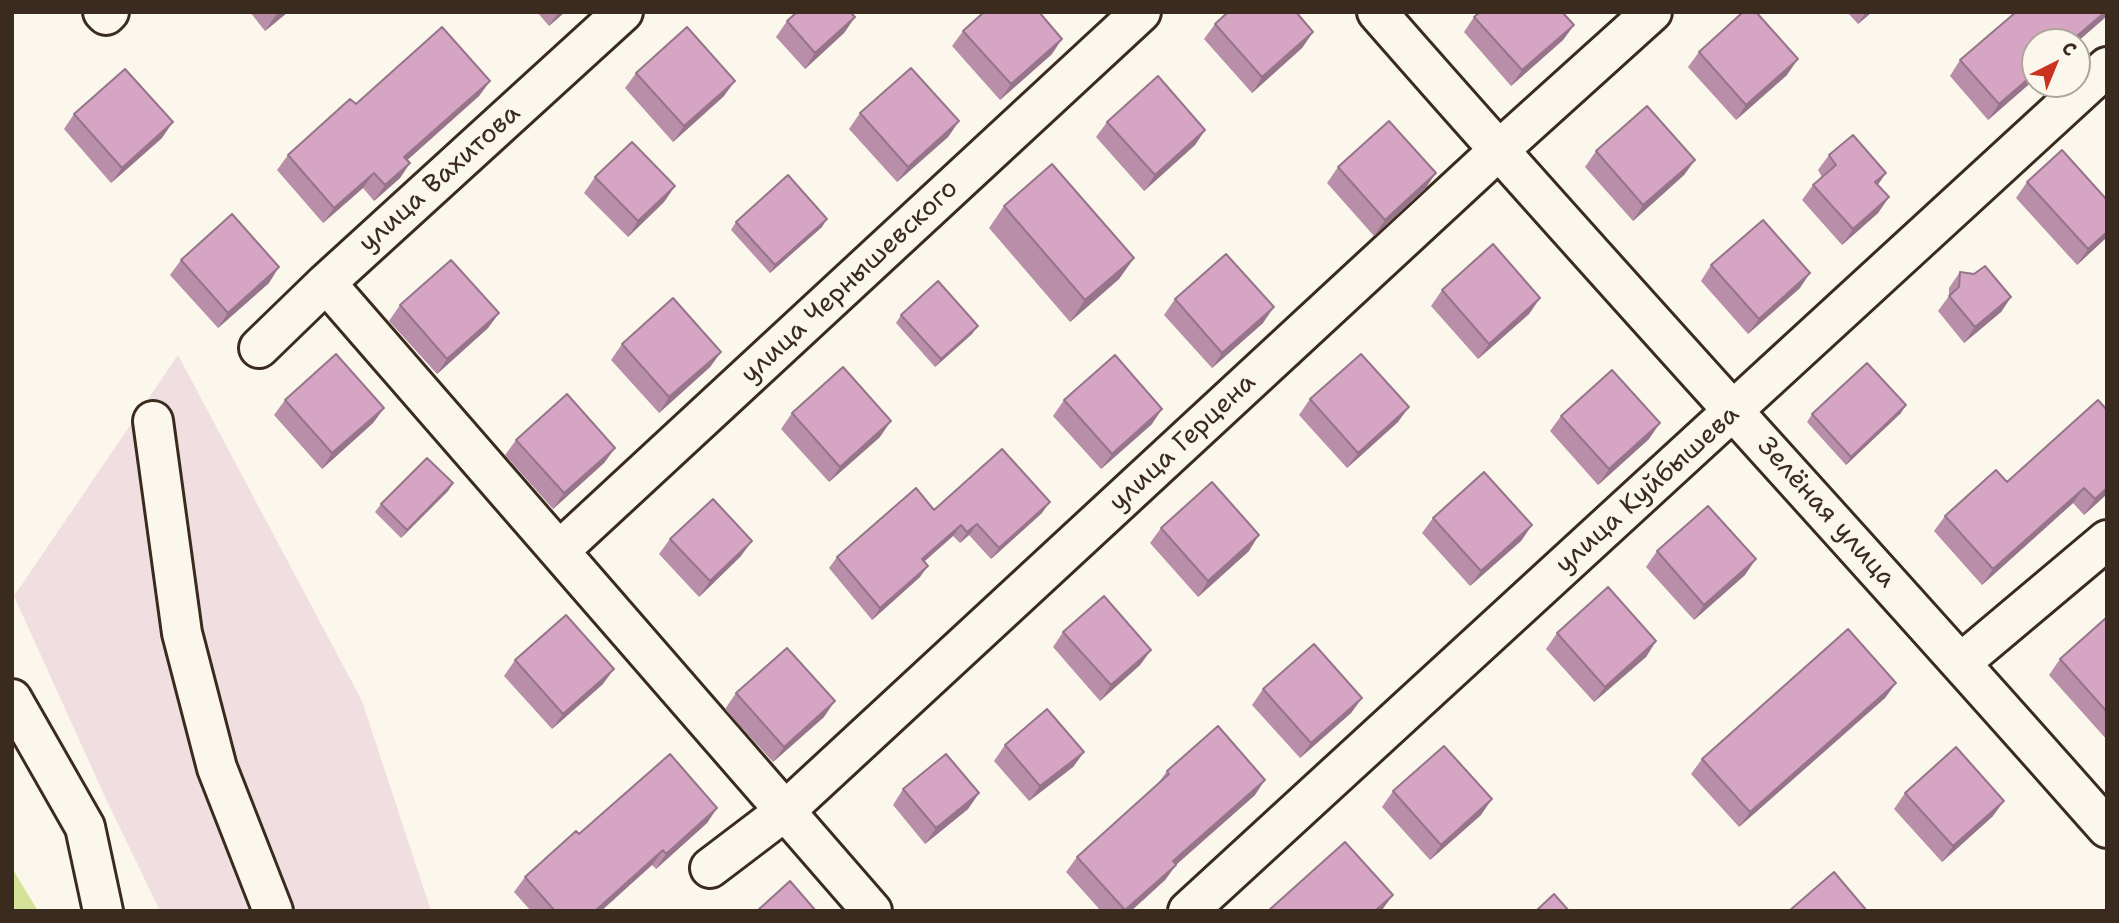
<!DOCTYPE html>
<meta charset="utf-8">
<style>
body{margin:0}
#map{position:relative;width:2119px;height:923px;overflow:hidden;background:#fbf7ec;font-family:"Shantell Sans",sans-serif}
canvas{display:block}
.frame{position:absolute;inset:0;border:14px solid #3b2a1e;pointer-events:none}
.north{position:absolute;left:2021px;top:28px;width:70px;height:70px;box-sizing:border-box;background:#fbf7ec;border:2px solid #aea59a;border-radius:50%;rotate:43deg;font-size:19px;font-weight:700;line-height:28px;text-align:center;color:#3b2a1e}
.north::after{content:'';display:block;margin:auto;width:24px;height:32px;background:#c8321e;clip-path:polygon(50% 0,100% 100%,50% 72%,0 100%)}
</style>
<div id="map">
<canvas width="2119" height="923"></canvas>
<div class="frame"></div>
<div class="north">С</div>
</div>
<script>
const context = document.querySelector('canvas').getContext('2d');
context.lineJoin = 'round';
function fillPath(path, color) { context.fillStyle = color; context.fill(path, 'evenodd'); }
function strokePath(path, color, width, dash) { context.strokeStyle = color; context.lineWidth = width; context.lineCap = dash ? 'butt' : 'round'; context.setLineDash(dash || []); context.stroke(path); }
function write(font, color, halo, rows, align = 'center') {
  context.font = font + ' "Shantell Sans",sans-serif'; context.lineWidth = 6; context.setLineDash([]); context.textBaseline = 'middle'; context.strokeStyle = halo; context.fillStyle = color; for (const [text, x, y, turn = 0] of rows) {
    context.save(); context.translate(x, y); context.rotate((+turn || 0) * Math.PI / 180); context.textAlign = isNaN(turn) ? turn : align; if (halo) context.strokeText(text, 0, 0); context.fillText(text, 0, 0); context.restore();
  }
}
fillPath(new Path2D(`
 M178,355L362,701L431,911H160L106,799L14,596Z`), '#f0dee0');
fillPath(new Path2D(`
 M12,868L38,911H12Z`), '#d4e397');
const minor = new Path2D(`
 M103,12L106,15L109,12
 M1377,12C1617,287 1866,554 2107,828
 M326,283L872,911
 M259,348L326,283L623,12
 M153,421L182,633L217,768L273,911
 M559,551L1141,12
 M1962,662L2107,540
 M12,699L85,827L103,911
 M710,868L785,811L1498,151L1652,12
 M1188,911L2107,67`);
strokePath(minor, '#3b2a1e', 44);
strokePath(minor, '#fbf7ec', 38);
fillPath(new Path2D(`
 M250,12H288L265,31Z
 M537,12H565L549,26Z
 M1847,12H1872L1858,24Z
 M2011,12H2107V16L2077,42H2035V79L1988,120L1950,76L1960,60L2013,15Z
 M855,17L844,33L805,69L776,37L787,21Z
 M1474,17L1574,25L1563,40L1511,86L1464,32Z
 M1215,24L1313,32L1302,48L1252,93L1204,39Z
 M963,31L1052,54L1000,100L952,46Z
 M1699,52L1787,75L1736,120L1688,67Z
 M636,73L724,96L673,142L625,88Z
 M490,81L479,96L407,160L410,163L400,178L374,201L363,188L323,223L277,170L288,155L356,104Z
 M860,113L959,121L948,137L897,182L849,129Z
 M74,114L162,138L111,183L64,129Z
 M1107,122L1205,130L1195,145L1144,191L1096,137Z
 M1596,151L1695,160L1684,175L1633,221L1585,167Z
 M1829,155L1886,173L1877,185L1889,197L1878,213L1842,245L1802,200L1813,185L1822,177L1818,170Z
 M1338,167L1425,189L1374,236L1327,183Z
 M595,177L675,186L664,202L628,237L584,193Z
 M2027,182L2107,200V237L2077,265L2016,198Z
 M1004,206L1134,258L1119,279L1070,322L989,228Z
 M736,222L822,227L770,273L731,230Z
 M181,260L269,283L218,328L170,275Z
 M1711,265L1800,288L1748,334L1701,281Z
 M1960,272L2011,297L2001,312L1964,343L1938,311L1949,296V288Z
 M1442,290L1540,298L1529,314L1478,359L1431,306Z
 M1175,299L1263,323L1212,368L1164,315Z
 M400,305L499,313L488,328L437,374L389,321Z
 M901,315L972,334L935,367L896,323Z
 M622,344L721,352L710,367L659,413L611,360Z
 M1310,399L1398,422L1347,468L1299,415Z
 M285,400L384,408L373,423L322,469L274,415Z
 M1064,400L1152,424L1101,469L1053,416Z
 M2107,410V494L2084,515L2073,503L1982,585L1934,531L1945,516L2007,482Z
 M792,413L880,437L829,482L781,429Z
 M1901,413L1846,465L1807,422L1812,414Z
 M1561,416L1649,439L1598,485L1550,431Z
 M516,440L615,448L604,463L553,509L505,455Z
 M453,483L448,491L401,538L375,512L381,504Z
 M934,510L1042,513L991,559L969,535L960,543L953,536L924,562L920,577L872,620L829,568L837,557Z
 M1433,518L1532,525L1521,541L1470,586L1422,533Z
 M1161,528L1249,551L1198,597L1150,543Z
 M670,539L741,556L699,597L659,554Z
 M1657,551L1745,575L1694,620L1646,567Z
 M2107,617V740L2049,675L2060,659Z
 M1063,632L1151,650L1140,665L1100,701L1053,647Z
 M1557,633L1656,641L1646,657L1594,702L1546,649Z
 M515,660L603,684L552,729L504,676Z
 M1896,683L1885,698L1739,827L1691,774L1702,759Z
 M1263,689L1362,698L1351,713L1300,758L1252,705Z
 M736,693L824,717L773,762L725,709Z
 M1005,745L1084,752L1073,767L1029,801L994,761Z
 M1167,771L1255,795L1176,865L1165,880L1131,911H1101L1066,872L1077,857L1157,785Z
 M903,789L979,793L968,809L925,844L893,805Z
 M1393,791L1481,815L1430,860L1382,807Z
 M1905,793L1993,816L1942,862L1894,809Z
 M717,808L707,823L656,869L652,865L601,911H531L514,892L525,877L579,834Z`), '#b88ea9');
fillPath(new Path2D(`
 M280,12H288L265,31L276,15Z
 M559,12H565L549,26Z
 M1866,12H1872L1858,24Z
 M2105,12H2107V16L2077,42H2070Z
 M855,17L844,33L805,69L815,53Z
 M1574,25L1563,40L1511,86L1522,70Z
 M1313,32L1302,48L1252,93L1262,77Z
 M1062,39L1052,54L1000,100L1011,84Z
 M1798,59L1787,75L1736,120L1746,105Z
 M2035,73V79L1988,120L1999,104Z
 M490,81L479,96L394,172L404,157Z
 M735,81L724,96L673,142L684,126Z
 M959,121L948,137L897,182L908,167Z
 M173,122L162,138L111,183L122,168Z
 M1205,130L1195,145L1144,191L1155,175Z
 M1695,160L1684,175L1633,221L1643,205Z
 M410,163L400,178L374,201L385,185Z
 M374,173L363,188L323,223L334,208Z
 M1436,173L1425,189L1374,236L1385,220Z
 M1886,173L1875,189V182Z
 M675,186L664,202L628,237L638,221Z
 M1889,197L1878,213L1842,245L1853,229Z
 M827,219L822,227L770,273L775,265Z
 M2107,232V237L2077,265L2088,249Z
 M1134,258L1119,279L1070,322L1085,300Z
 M279,267L269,283L218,328L228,313Z
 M1810,273L1800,288L1748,334L1759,319Z
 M2011,297L2001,312L1964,343L1975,327Z
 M1540,298L1529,314L1478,359L1489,344Z
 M1274,307L1263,323L1212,368L1222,353Z
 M499,313L488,328L437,374L447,359Z
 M978,326L972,334L935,367L941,359Z
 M721,352L710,367L659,413L669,397Z
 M1906,405L1901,413L1846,465L1851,457Z
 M1409,407L1398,422L1347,468L1358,453Z
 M384,408L373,423L322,469L332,453Z
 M1162,409L1152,424L1101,469L1112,454Z
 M891,421L880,437L829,482L840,467Z
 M1660,423L1649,439L1598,485L1609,469Z
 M615,448L604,463L553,509L564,493Z
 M453,483L448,491L401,538L407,530Z
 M2084,488L2073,503L1982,585L1993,569Z
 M2107,488V494L2084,515L2095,499Z
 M1050,502L1042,513L991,559L999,548Z
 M977,524L969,535L960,543L967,532Z
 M961,525L953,536L914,570L922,559Z
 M1532,525L1521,541L1470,586L1481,571Z
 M1259,535L1249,551L1198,597L1208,581Z
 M752,541L741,556L699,597L710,581Z
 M1756,559L1745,575L1694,620L1704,605Z
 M928,566L920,577L872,620L880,608Z
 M1656,641L1646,657L1594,702L1605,687Z
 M1151,650L1140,665L1100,701L1111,685Z
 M614,669L603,684L552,729L563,714Z
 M1896,683L1885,698L1739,827L1750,812Z
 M1362,698L1351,713L1300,758L1311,743Z
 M835,701L824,717L773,762L784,747Z
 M1084,752L1073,767L1029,801L1040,786Z
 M1265,780L1255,795L1162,877L1173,861Z
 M979,793L968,809L925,844L936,828Z
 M1492,799L1481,815L1430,860L1441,845Z
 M2004,801L1993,816L1942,862L1953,846Z
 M717,808L707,823L656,869L666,854Z
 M663,850L652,865L601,911H595Z
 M1176,865L1165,880L1131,911H1125Z
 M1393,895L1382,910L1375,911Z`), '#967489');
const building = new Path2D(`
 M797,12H850L855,17L815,53L787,21Z
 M984,12H1039L1062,39L1011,84L963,31Z
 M1228,12H1296L1313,32L1262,77L1215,24Z
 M1480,12H1562L1574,25L1522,70L1474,17Z
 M1743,12H1756L1798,59L1746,105L1699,52Z
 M2016,12H2105L2070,42H2035V73L1999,104L1960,60Z
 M442,27L490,81L404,157L410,163L385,185L374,173L334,208L288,155L350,99L356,104Z
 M687,27L735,81L684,126L636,73Z
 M911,68L959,121L908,167L860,113Z
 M125,69L173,122L122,168L74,114Z
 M1158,76L1205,130L1155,175L1107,122Z
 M1647,106L1695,160L1643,205L1596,151Z
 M1389,121L1436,173L1385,220L1338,167Z
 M1853,135L1886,173L1875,182L1889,197L1853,229L1813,185L1836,165L1829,155Z
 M632,142L675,186L638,221L595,177Z
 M2062,150L2107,200V232L2088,249L2027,182Z
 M1052,164L1134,258L1085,300L1004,206Z
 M788,175L827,219L775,265L736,222Z
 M232,214L279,267L228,313L181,260Z
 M1763,220L1810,273L1759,319L1711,265Z
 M1493,244L1540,298L1489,344L1442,290Z
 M1226,254L1274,307L1222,353L1175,299Z
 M451,260L499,313L447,359L400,305Z
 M1985,266L2011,297L1975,327L1949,296L1959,287L1960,272L1974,274Z
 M938,281L978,326L941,359L901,315Z
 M673,298L721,352L669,397L622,344Z
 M336,354L384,408L332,453L285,400Z
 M1361,354L1409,407L1358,453L1310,399Z
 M1115,355L1162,409L1112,454L1064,400Z
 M1867,363L1906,405L1851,457L1812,414Z
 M843,367L891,421L840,467L792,413Z
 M1612,370L1660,423L1609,469L1561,416Z
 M567,394L615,448L564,493L516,440Z
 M2098,400L2107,410V488L2095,499L2084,488L1993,569L1945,516L1996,470L2007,482Z
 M1002,449L1050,502L999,548L977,524L967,532L961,525L922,559L928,566L880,608L837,557L916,488L934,510Z
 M427,458L453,483L407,530L381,504Z
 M1484,472L1532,525L1481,571L1433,518Z
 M1212,482L1259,535L1208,581L1161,528Z
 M713,499L752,541L710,581L670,539Z
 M1708,506L1756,559L1704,605L1657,551Z
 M1608,587L1656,641L1605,687L1557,633Z
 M1104,596L1151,650L1111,685L1063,632Z
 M566,615L614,669L563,714L515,660Z
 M2107,617V712L2060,659Z
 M1848,629L1896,683L1750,812L1702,759Z
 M1314,644L1362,698L1311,743L1263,689Z
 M787,648L835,701L784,747L736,693Z
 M1047,709L1084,752L1040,786L1005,745Z
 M1218,726L1265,780L1173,861L1176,865L1125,910L1077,857L1169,774L1167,771Z
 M1444,746L1492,799L1441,845L1393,791Z
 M1956,747L2004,801L1953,846L1905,793Z
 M670,754L717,808L666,854L663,850L595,911H555L525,877L576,831L579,834Z
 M946,754L979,793L936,828L903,789Z
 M1345,842L1393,895L1375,911H1268Z
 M1834,872L1867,911H1789Z
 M790,881L816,911H757Z
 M1554,894L1569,911H1536Z`);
fillPath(building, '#d6a5c4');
strokePath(building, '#967489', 2);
write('26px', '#3b2a1e', '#fbf7ec', [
 ["улица Вахитова",440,179,-42],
 ["улица Чернышевского",850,282,-43],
 ["улица Герцена",1183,443,-43],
 ["улица Куйбышева",1648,490,-42],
 ["Зелёная улица",1826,513,48]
]);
</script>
